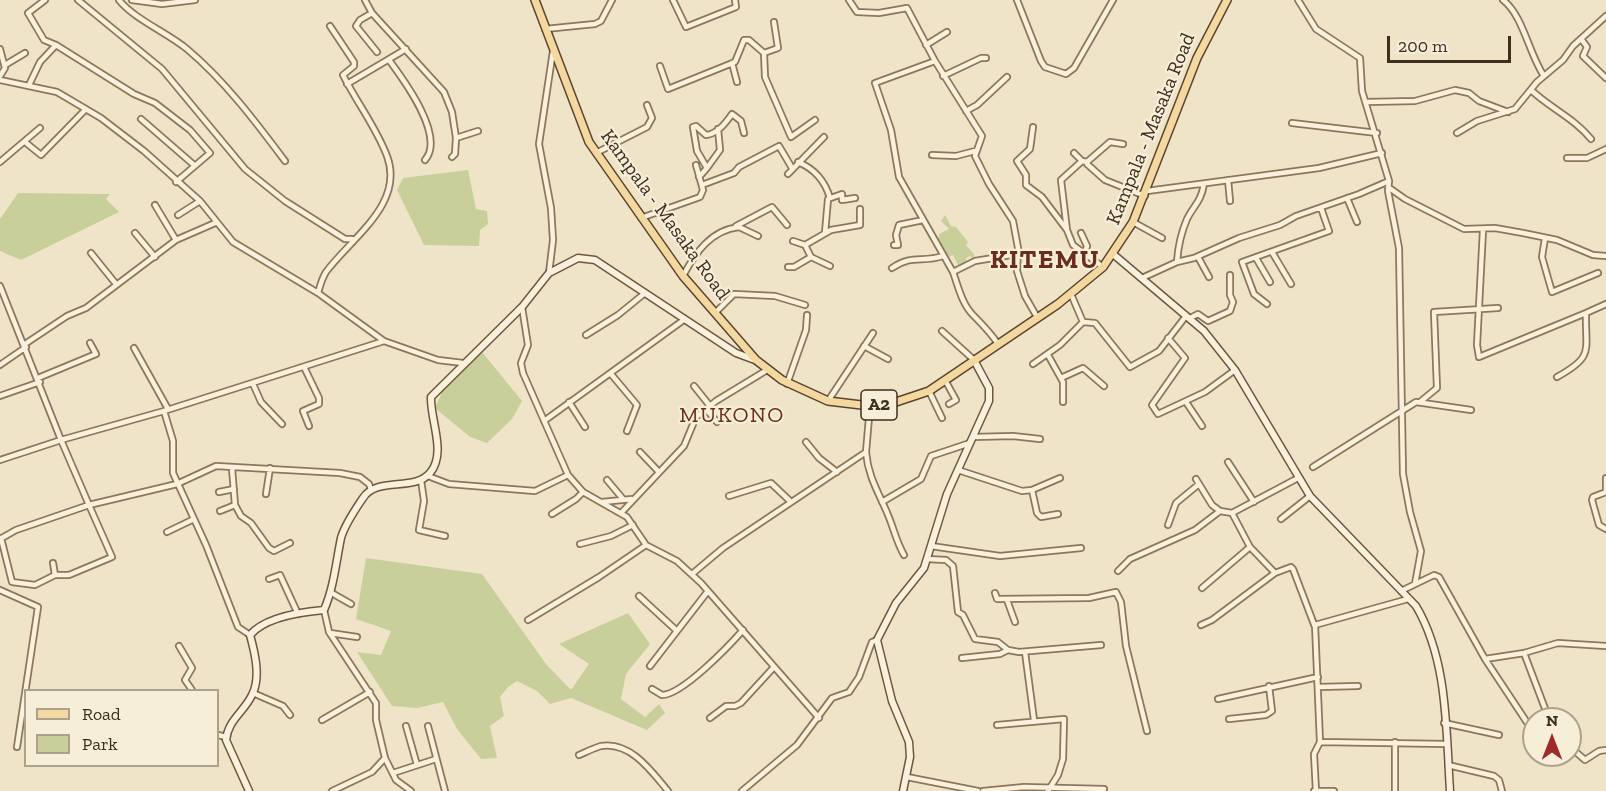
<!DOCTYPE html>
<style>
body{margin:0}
#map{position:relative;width:1606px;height:791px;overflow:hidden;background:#f0e4c8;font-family:"Zilla Slab",serif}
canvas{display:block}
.legend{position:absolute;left:24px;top:689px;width:195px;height:78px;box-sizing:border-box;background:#f7eed8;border:2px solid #ada18e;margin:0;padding:8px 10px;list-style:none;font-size:18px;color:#3d2e20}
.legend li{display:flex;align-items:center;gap:12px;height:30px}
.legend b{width:30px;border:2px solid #ada18e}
.north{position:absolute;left:1522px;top:707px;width:60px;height:60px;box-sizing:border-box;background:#f7eed8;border:2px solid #ada18e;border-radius:50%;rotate:0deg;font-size:16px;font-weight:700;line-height:24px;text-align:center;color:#3d2e20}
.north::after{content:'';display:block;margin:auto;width:21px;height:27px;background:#9e2a2b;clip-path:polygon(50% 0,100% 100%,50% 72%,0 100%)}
.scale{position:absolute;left:1387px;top:36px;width:124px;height:27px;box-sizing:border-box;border:3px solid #3d2e20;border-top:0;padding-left:8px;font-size:18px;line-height:21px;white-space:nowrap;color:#3d2e20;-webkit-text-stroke:4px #f7eed8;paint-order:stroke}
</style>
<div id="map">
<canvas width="1606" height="791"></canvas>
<ul class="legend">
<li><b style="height:8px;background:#f3d9a0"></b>Road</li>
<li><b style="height:16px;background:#c9cf9b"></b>Park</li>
</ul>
<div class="north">N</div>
<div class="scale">200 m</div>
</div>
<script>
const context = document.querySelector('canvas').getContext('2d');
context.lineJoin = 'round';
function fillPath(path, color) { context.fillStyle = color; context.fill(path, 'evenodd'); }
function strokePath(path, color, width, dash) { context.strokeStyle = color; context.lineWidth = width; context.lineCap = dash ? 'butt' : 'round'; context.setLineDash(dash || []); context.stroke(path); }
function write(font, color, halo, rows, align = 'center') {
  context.font = font + ' "Zilla Slab",serif'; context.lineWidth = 4.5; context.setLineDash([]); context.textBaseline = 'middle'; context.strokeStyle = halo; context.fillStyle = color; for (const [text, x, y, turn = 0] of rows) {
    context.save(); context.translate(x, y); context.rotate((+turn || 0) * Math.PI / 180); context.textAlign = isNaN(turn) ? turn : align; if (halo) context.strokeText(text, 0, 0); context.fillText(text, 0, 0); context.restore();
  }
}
fillPath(new Path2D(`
 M468,170L476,209L487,211L488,224L480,230L479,246L424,245L397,190L403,178Z
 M18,193L110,194L106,199L119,212L21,260L0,251V219Z
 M945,215L951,226L956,227L968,242L966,245L974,254V259L970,256L966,258L967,264L959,267L953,255L946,258L938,240L939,234L949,229L941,221Z
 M482,352L522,401L512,419L487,443L470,437L435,408L442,392Z
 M366,558L482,574L546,664L571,690L589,664L559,644L628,613L650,644L626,674L621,699L645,717L659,704L665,713L647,730L571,698L550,704L537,691L517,681L508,687L500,697L504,716L490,726L497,758L481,759L457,729L443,702L417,708L392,706L357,652L381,655L391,631L356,619Z`), '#c9cf9b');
const street = new Path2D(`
 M78,0L162,69L245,169L285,201L345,239H352
 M119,0C134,19 168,33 187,49C225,81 255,121 285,161
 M132,0L162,4L195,0
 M365,0L372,13L444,92L452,112L456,138L478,131
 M673,0L686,27L736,7L735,0
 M849,0L857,12L879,13L907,8L935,61L982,136L975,156L989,184L1013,221L1018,248L1017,271L1025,296L1037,317
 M1017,0L1041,61L1045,67L1066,74L1074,68L1113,0
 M1298,0L1316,29L1360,58L1362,91L1389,181L1388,191L1399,248L1403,474L1410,512L1421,551L1415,584
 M1503,0C1523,15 1529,54 1544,76
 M372,13L360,20L356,26L377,52
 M330,26L354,62V66L343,75C357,103 376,127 387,156C405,204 351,238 326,272C322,278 320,286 318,293L384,341L438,360L463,363
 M545,29L595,24L601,21L612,0
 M1582,40L1587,47L1583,56L1606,78
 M56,45L134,94L155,103L190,130L210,153L176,182
 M926,45L947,32
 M0,49L5,68L0,76
 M764,53L765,77L791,137L815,120
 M389,60C403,79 446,136 425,160
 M935,61L875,83L891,130L899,177L953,272L975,261L1017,254
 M732,63L737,82
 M5,65L25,53
 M660,66L668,89L735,62L744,40H749L764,53L778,48L774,22
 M943,76L981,58H986
 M0,80L57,92L101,118L144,151L200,201L233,242L318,293
 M347,84L406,49
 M29,85L40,62L56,45L44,40L28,13L45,0
 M1531,90C1550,108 1574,118 1591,139
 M1366,102L1415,101L1455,90L1469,93L1479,101L1508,112
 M966,111L977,105L1007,77
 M141,119L194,165
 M1292,123L1377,133
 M693,127L696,126L706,135C717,134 725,124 732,114L741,121L744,133
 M693,127L697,151L707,168L699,177
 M1033,127L1030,149L1017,161L1026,175V185L1042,197L1067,230
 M1457,133L1477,121L1515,109L1537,82L1563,60L1573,46L1606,16
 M25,142L41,155L86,109
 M1123,144L1110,142L1087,162V164L1105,180L1145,196
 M596,153L647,127L652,118L647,105
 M1074,153L1082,161
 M932,155L956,156L975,151
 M452,157L455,154L456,138
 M1567,158H1587L1606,149
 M0,162L40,128
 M798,162C815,169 825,181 830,198
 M1087,162L1082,161L1061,180L1067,230L1073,245L1103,267
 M707,168L720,150L718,129
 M788,174L824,137
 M1228,180L1230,201
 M702,185L734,173L739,167L779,146L792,168
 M1388,187L1405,199L1464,229L1495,228L1523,233L1557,240L1593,255L1606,256
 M1147,191L1319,168L1382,153
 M1347,198L1357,222
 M155,205L176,240
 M178,215L200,201
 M641,218L700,197L703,190L696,165
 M1133,222L1162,238
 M736,226L772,207L787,225
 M1483,230L1477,345L1479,357L1586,313
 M135,233L155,257
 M825,233L828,199L842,194V200L855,198
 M1081,233L1087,246L1085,253
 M1545,238L1542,257L1552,292L1598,273
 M793,241L805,245L811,257L830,266
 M805,245L831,230L860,225V209
 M894,245H898L896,235L899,225L923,220
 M1272,252L1291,284
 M91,253L116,284
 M1198,257L1209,277
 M1256,258L1270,282
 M1177,262C1178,247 1181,233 1187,219C1194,205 1201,202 1204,184
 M788,267H794L811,257
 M892,268C912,254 922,263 943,256
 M953,272C958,286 962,304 973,315C983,325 991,333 998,344
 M549,273L553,240L551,208L539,144L553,51
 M683,276C695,253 711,230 739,227L758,236
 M1142,278L1177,262L1194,258L1239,238L1280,225L1296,216L1359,194L1389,181
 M0,286L61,440L164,411L384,341
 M1071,294L1083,322L1095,323L1130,367L1159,351L1186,316
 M1267,304L1254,294L1242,262L1329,231L1321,208
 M522,307L528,345L521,363L523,373L568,475
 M715,313L734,294L775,296L805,305
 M1190,318L1198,314L1208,321L1230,311L1233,302L1230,295V275
 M942,331L974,360
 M586,335L618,315L645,293
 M1168,338L1185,358L1152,405L1158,414L1205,392L1235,370
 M25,344L67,316L86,308L176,240L215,223
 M864,346L888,359
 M134,348L168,409
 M1048,355L1063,382V402
 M1033,364L1060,345L1083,322
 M0,365L26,347
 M304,367L319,398V404L303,411L309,426
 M611,374L637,405L627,431
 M1557,377C1595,356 1585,351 1586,313L1606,304
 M38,378L96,354L90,343
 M1061,378L1083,368L1104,386
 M945,380L956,400L949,404
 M253,384L261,402L282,424
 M787,384L806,330L807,315
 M694,386L710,406
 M929,391L942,418
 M0,396L40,382
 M828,401L873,333
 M569,402L585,427
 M1186,402L1202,426
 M1420,402L1437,388L1434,312L1498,308
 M706,409L717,422
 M164,411L173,441V473L206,545L238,627L250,635
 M544,421L685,319
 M973,437L1013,436L1040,439
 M806,442L819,458L837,472
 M640,452L658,471
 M866,452C868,477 879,493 888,515C894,529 896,541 904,555
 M0,460L61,440L89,505L177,484L216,466L340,473L360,477L369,484L371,489
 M1228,462L1254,502
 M1313,467L1416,402L1471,410
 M232,468L235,505L241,516L251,523L269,548L274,551L290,543
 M958,470L1022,491L1032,490L1060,478
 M428,476L449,484L535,491L568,475L583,492L627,517L646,545L677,561L701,583L819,718
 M1196,479L1212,505L1220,511
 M421,480L424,501L419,530L445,536
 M607,480L623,499
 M1032,490L1037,513L1041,517L1058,514
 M219,492L234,489
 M1606,492L1593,497L1592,500L1599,525L1606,529
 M1606,492V478
 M266,494L270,468
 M729,496L771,483L791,502
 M602,502L632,499
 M882,502L921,479L931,456L970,443
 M220,511L235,505
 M621,513L684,446L696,417L716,401L767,370
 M552,514L576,499L583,492
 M1281,519L1310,496
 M1168,525L1176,503L1199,484
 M167,532L194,519
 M1,538L12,582L35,585L55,575L53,563
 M0,539L16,530L89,505L112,557L69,575H55
 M580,544L611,536L633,525
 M931,546L1000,556L1081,548
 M927,559L946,560L953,566L958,612L963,615L975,639L998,642L1008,650L1019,652L1101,645
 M1118,571L1130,559L1195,530L1220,511L1232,513L1298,478
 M1275,573L1291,567L1293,569L1315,627
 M692,574L723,548L866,452L870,406
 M269,579L280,575L298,614
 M1202,588L1250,547
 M0,590L38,607L17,747
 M1401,591L1434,575L1439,577L1485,659L1524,653L1558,643L1606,646
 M330,592L351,604
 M995,593L997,599L1089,598L1116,592L1121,602L1126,646L1147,731
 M639,596L677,631
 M1007,600L1015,622
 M324,610L329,632L376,703V720L385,758L396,780L411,791
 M528,620L599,577L646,545
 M1201,625L1212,620L1275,573L1250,547L1232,513
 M330,633L357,637
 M179,646L192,668L185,680L192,690
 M1025,652L1034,720
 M1524,653L1549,719
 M962,658L1000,654L1008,650
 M1485,659L1534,733
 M650,666L708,591
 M1318,687L1358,686
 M652,689L662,695C682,695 729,646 743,630
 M253,693L283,706L290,715
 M1218,699L1318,677
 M710,718L726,706H735L741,703L774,667
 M1229,719L1266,715L1272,711L1269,686
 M322,720L370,692
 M1444,723L1499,735
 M997,725L1064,719L1063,759L1058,775L1048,791
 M406,726L417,765
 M428,726L445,791
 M218,735L226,737
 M1320,742L1315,625L1408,599
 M1570,747L1585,760L1599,751L1606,750
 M579,755C586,752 594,748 601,746C631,741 652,772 668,791
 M1448,765L1494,776L1499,780L1502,791
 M393,773L436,759
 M907,777L978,791
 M332,791L372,772L385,758
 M742,791L797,745L832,698L849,692L859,677L872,642L877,640
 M983,791L1024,787L1104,789
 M1314,791H1334
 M1316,791L1314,754L1320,742L1447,744
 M1395,791V742`);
const secondary = new Path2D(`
 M1113,254L1204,331L1235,370L1310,496L1416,606C1448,660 1446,730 1450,791
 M249,791L226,740C228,720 244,712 252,695C261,678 255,653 250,635C265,617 301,612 324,610C334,587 336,562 341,538C345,524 355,510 363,498C377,476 414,492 430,473C447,453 430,420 431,397L522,307L549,273L578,258L595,260L736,353L755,360
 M903,791L910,757L909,742L892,701L877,640L896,603L924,568L947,494L989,401V388L974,360`);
const primary = new Path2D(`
 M535,0L589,142L683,276L756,360L782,380L828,401L870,406L890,404L929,391L1058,304L1103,267L1133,222L1197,58L1227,0`);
strokePath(street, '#8d765c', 8);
strokePath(secondary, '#6f573f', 9);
strokePath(primary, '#5b4430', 10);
strokePath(street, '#faf1dc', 4.5);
strokePath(secondary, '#faf1dc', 6);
strokePath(primary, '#f3d9a0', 7);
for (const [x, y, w] of [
 [879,405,36]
]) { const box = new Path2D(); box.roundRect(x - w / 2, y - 15, w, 30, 4.5); context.fillStyle = '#f7eed8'; context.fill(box); strokePath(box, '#3d2e20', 1.5); }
write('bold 18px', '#3d2e20', null, [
 ["A2",879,405]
]);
write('20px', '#3d2e20', '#f7eed8', [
 ["Kampala - Masaka Road",1151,129,-68],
 ["Kampala - Masaka Road",665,215,54]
]);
context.letterSpacing = '1.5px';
write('22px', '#6b2e1e', '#f7eed8', [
 ["MUKONO",732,416]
]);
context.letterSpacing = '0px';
context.letterSpacing = '1.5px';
write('bold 26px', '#6b2e1e', '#f7eed8', [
 ["KITEMU",1045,261]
]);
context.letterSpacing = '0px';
</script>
